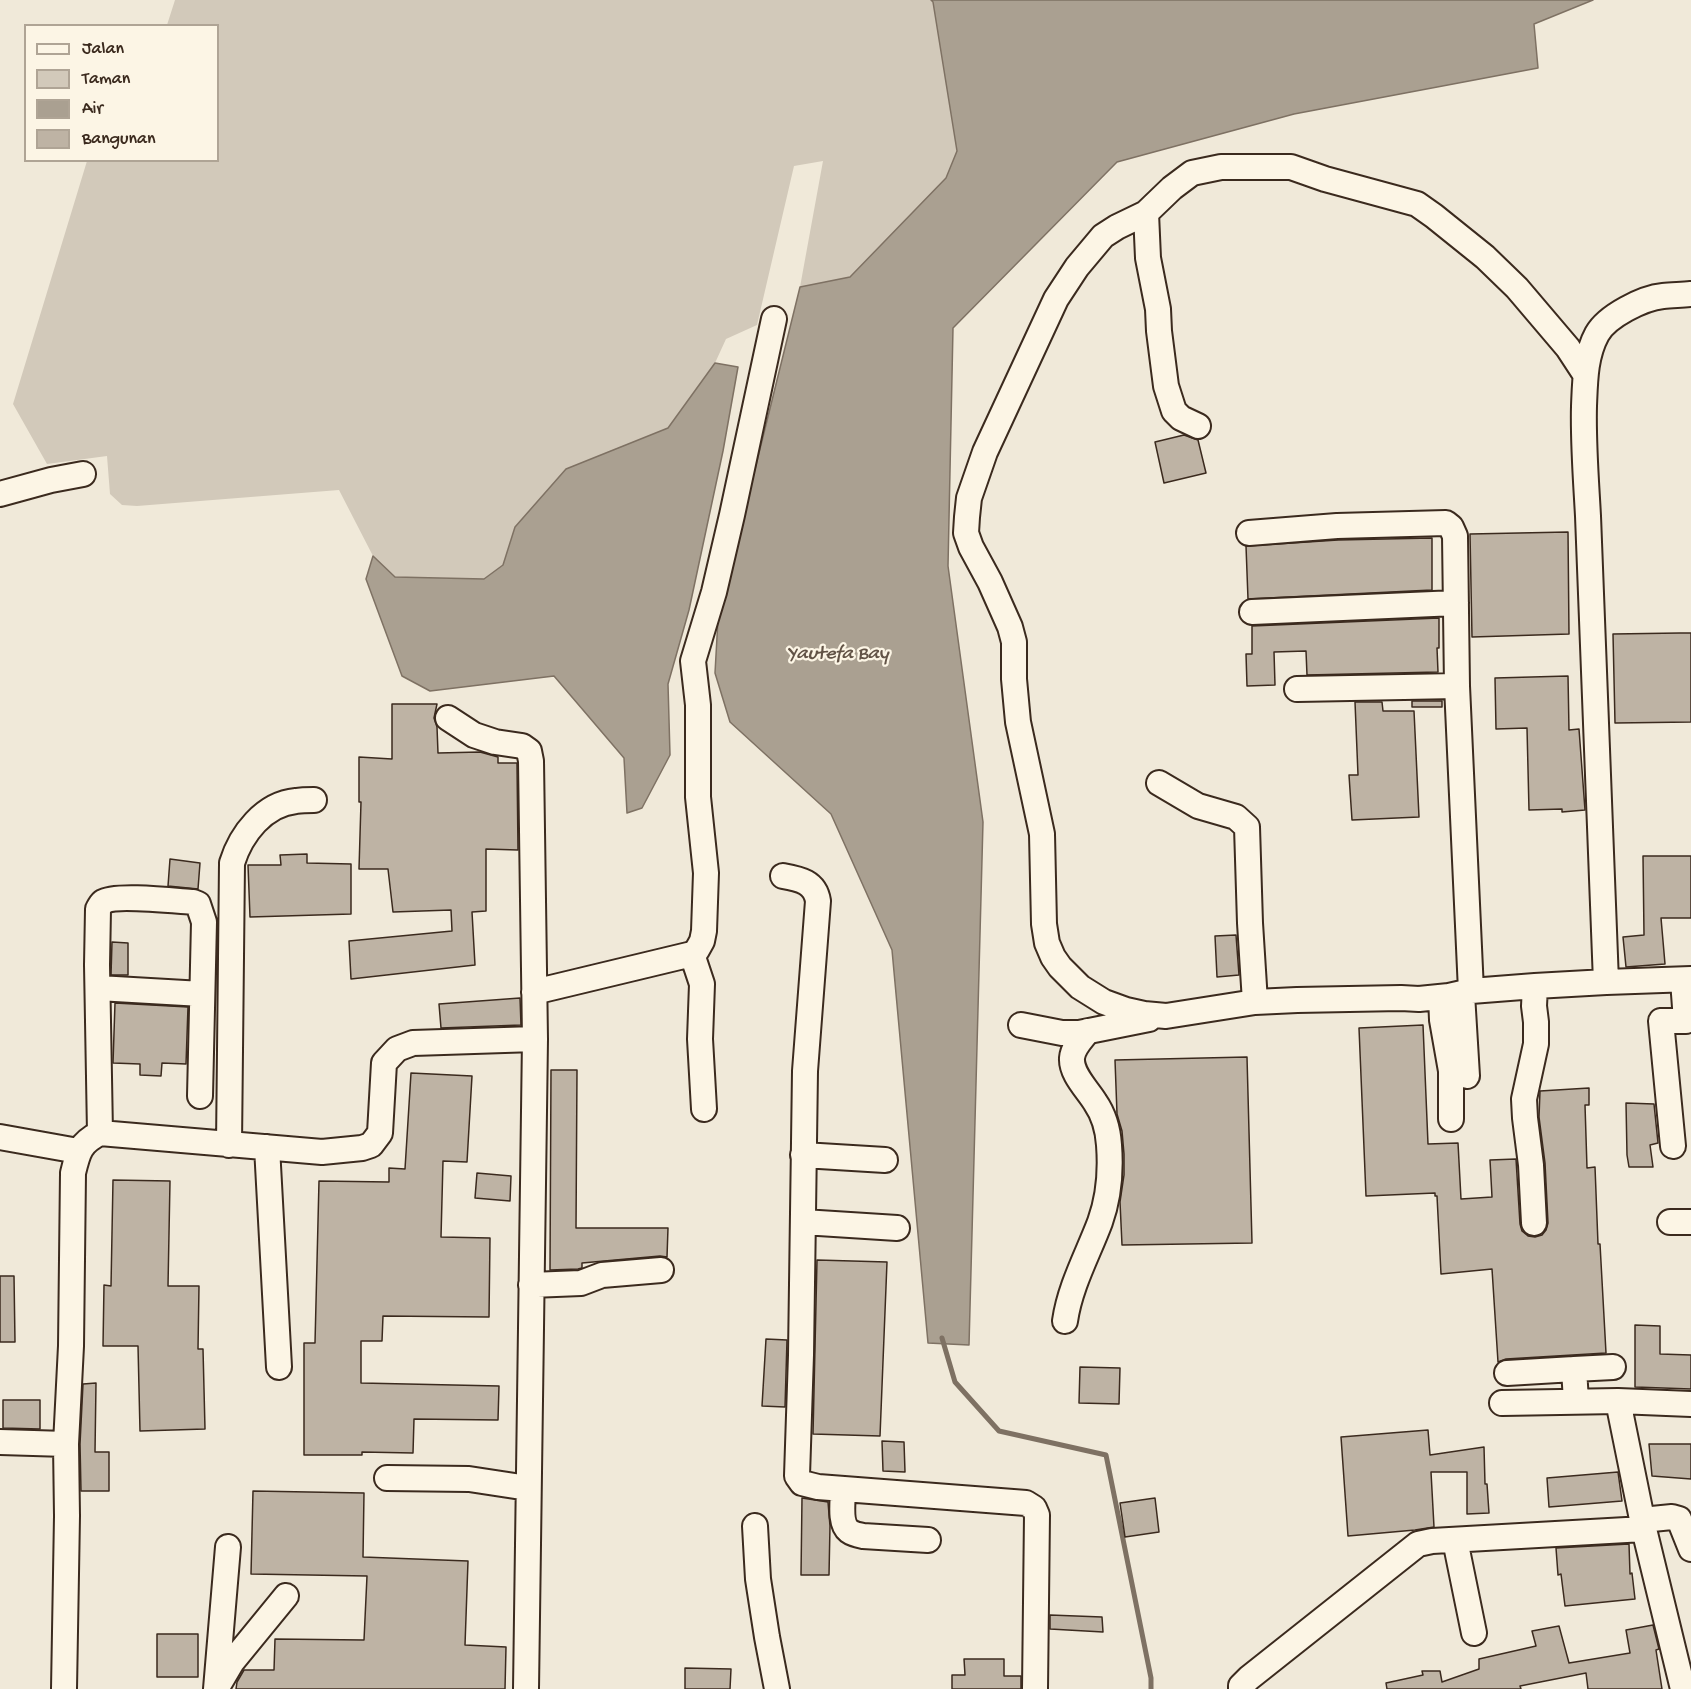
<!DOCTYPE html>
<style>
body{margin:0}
#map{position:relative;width:1691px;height:1689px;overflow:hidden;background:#f0e9d9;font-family:"Gochi Hand",sans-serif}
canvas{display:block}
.legend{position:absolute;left:24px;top:24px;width:195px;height:138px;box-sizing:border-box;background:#fcf5e5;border:2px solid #afa495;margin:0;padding:8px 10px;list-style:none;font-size:18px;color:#3b2a1e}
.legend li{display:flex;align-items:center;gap:12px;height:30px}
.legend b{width:30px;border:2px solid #afa495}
</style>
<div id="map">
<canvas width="1691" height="1689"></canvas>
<ul class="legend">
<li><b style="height:8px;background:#fcf5e5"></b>Jalan</li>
<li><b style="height:16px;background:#d2c9ba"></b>Taman</li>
<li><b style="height:16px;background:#aaa091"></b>Air</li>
<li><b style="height:16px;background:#beb3a4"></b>Bangunan</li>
</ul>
</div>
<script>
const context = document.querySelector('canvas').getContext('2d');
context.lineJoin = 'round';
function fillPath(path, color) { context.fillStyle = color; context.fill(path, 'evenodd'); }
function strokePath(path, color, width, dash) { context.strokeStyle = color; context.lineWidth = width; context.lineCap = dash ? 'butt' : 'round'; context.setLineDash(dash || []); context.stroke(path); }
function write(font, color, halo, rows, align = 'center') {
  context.font = font + ' "Gochi Hand",sans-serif'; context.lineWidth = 4.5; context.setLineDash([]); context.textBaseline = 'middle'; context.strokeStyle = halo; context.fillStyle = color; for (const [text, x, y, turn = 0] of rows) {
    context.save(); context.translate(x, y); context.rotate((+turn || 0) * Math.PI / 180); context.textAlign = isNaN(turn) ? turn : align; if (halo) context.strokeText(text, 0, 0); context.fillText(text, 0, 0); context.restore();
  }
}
fillPath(new Path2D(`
 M175,0H931L933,1L957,151L947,178L850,277L800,287L823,161L794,166L757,325L726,339L715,363L668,428L566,469L515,527L503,565L484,579L395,577L373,556L339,490L137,506L122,505L110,494L107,456L47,464L13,404L87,161L218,160V26L167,25Z`), '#d2c9ba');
const water = new Path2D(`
 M931,0H1593L1534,24L1538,68L1294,114L1117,162L953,328L948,566L983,822L969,1345L928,1343L892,950L831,814L730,722L715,673L718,619L800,287L850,277L946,178L957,151L933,2Z
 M715,363L738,367L723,451L689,610L668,684L670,755L642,808L627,813L624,758L554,676L430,691L402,676L366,579L373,556L395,577L484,579L503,565L515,527L566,469L668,428Z`);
fillPath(water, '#aaa091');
strokePath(water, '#7e7163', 1.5);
strokePath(new Path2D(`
 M942,1338L955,1382L999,1431L1106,1455L1151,1678V1689`), '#7e7163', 5);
const building = new Path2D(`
 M1184,435L1198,440L1206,473L1164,483L1155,442Z
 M1568,532L1569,634L1472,637L1470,534Z
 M1432,538V590L1248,599L1246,546L1338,540Z
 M1439,618V648H1437L1438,672L1307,675L1306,651L1274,652L1275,685L1247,686L1246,654H1252V626Z
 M1680,633H1691V722L1615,723L1613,634Z
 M1568,676L1569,730L1579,729L1585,810L1562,812V809L1529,810L1527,728L1496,729L1495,678Z
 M1412,701H1442V707H1412Z
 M1355,702H1382L1383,711H1414L1419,817L1352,820L1349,775H1358Z
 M392,704H437L434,718L437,727L438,753L480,752L498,757V763H517L518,850L486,849V911L472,912L475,965L351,979L349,941L452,931L451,910L393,912L388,869H359L361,802H359V757L392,759Z
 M307,854V863L351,864V914L250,917L248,865H281L280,855Z
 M1643,856H1691V918H1661L1665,964L1626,967L1623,937L1644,935Z
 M170,859L200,863L198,889L168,886Z
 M1236,935L1239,975L1217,977L1215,936Z
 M112,942L128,943V975H111Z
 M520,998L521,1025L441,1028L439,1004Z
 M115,1003L188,1007L186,1064L162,1063L161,1076L140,1075V1064L113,1063Z
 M1423,1025L1428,1144L1458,1143L1461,1199L1492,1197L1490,1160L1516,1159L1520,1224L1522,1231L1528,1236L1535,1237L1542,1235L1546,1230L1548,1223L1545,1163L1539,1117L1540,1091L1589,1088V1105H1585L1587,1168L1595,1167L1598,1244H1600L1606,1353L1506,1359L1498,1362L1492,1269L1441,1274L1437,1196H1435V1193L1366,1196L1359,1028Z
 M1247,1057L1252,1243L1122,1245L1120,1202L1124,1175V1154L1122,1131L1117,1114L1115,1060Z
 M551,1070H577L576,1228H668L667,1257L660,1256L582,1263V1268L578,1269L550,1270Z
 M411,1073L472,1076L467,1162L443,1161L441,1237L490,1238L489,1317L383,1316L382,1341H361V1383L499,1386L498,1420L414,1419L413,1453L362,1452V1455H304V1343H315L319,1181L389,1182V1168L405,1169Z
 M1626,1103L1654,1104L1658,1143L1650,1145L1653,1167H1629L1627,1155Z
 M477,1173L511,1176L510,1201L475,1198Z
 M113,1180L170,1181L168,1286H199L198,1349H203L205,1429L140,1431L138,1346H103L104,1285L111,1286Z
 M817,1260L887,1262L880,1436L813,1434Z
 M0,1276H14L15,1342H0Z
 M1635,1325L1660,1326V1354L1691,1355V1389L1635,1387Z
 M766,1339L787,1340L785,1407L762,1406Z
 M1080,1367L1120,1368L1119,1404L1079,1403Z
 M96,1383L95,1452H109V1491H81L80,1444L83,1384Z
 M3,1400H40V1429L3,1428Z
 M1428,1430L1430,1455L1484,1447L1485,1484H1487L1489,1513L1467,1514V1472H1431L1434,1527L1415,1530L1348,1536L1341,1437Z
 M882,1441L904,1442L905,1472L883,1471Z
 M1649,1444H1691V1479L1652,1476Z
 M1618,1472L1622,1501L1549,1507L1547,1478Z
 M253,1491L364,1493L363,1557L468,1561L465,1645L506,1647L505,1689H236L237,1682L244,1670H274L275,1639L364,1640L367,1576L251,1574Z
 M802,1498L828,1502L830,1526L829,1575H801Z
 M1155,1498L1159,1532L1125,1537L1120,1503Z
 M1629,1544L1630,1574L1632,1573L1635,1599L1565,1606L1561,1574L1558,1575L1556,1548Z
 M1050,1615L1102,1617L1103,1632L1050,1629Z
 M1653,1625L1659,1649L1656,1650L1662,1689H1588L1586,1673L1520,1686L1521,1689H1387L1386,1683L1423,1675L1422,1671H1440L1442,1682L1479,1669V1659L1536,1646L1532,1631L1559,1626L1569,1663L1630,1653L1626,1630Z
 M157,1634H198V1677H157Z
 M964,1659H1004V1676H1021V1689H952V1675H965Z
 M685,1668L731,1669L730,1689H685Z`);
fillPath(building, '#beb3a4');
strokePath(building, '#3b2a1e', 1.5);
const minor = new Path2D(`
 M1146,213L1172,188L1192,173L1221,167H1291L1325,179L1417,204L1434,216L1485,257L1517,288L1568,348L1585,374
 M1198,426L1181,418L1174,411L1166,386L1159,331L1158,309L1148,258L1146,213L1117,227L1103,236L1077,267L1056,299L985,452L969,498L967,517L966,533L971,547L990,582L1010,627L1014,642V679L1018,722L1042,834L1044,924L1047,943L1053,957L1060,967L1080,987L1104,1002L1126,1010L1144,1014L1166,1016L1255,1002L1297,1000L1401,998L1419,999L1449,996L1471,991L1535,986L1606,982L1691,979
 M0,494L51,480L83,474
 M1249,533L1337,526L1446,523L1451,527L1455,536L1457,686L1471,991
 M1252,612L1456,603
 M1297,689L1457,686
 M448,718L474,735L495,742L522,746L529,751L531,761L535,1039L526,1689
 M1159,783L1198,806L1236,817L1247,827L1250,923L1255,1002
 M783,876C800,879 815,882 818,901L805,1071L801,1355L797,1476L802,1483L818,1487L1026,1503L1034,1508L1037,1515L1035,1689
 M692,954L702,984L700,1039L704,1109
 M1606,982L1588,516C1586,479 1583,443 1584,406C1585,382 1585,356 1597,334C1607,316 1643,298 1663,296C1672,295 1682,295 1691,294
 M98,988L202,994
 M534,992L692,954L697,950L702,941L704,931L706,873L698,797V705L693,661L714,592L732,515L774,319
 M1462,994L1467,1076
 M1441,997L1442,1020L1451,1071V1119
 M1021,1025L1062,1033H1079L1149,1019
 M100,1133L97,965L98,909C100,906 101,903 103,902C115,894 177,901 193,902L198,904L204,922L200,1096
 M0,1137L78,1151
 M229,1145L232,863C241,834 264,804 296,801C302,800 308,800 314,800
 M1673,1146L1661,1021H1686L1683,980
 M267,1147L279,1367
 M803,1155L885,1160
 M803,1222L897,1228
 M1670,1222H1691
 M1534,1223L1531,1165L1525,1118L1524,1099L1536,1044V1022L1534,1006L1535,986
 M531,1285L581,1283L602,1275L661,1270
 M1065,1321C1070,1286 1088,1254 1100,1222C1109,1197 1111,1171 1109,1145C1108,1129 1104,1115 1095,1102C1087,1089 1071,1074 1072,1058C1073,1047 1082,1039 1088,1031
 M1507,1373L1574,1369
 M1576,1401L1574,1369L1613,1367
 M1618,1401L1644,1529L1683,1689
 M1502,1403L1618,1401L1691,1404
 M0,1442L66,1444
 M387,1478L469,1479L528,1488
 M843,1489C843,1501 839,1523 849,1531C853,1534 858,1535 863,1536L928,1540
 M1642,1520L1672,1517L1679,1519L1691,1549
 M755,1526L758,1579L767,1637L777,1689
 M1455,1540L1474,1633
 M219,1684L232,1662L286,1596
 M64,1689L67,1516L66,1444L71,1346L73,1173C78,1152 80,1143 100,1133L322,1152L362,1148L371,1145L380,1133L384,1063L397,1049L413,1043L535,1039
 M216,1689L228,1547
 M1241,1689V1686L1249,1678L1418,1544L1432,1541L1644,1529`);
strokePath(minor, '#3b2a1e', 28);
strokePath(minor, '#fcf5e5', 24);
write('italic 20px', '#625346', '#fcf5e5', [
 ["Yautefa Bay",838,655]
]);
</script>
